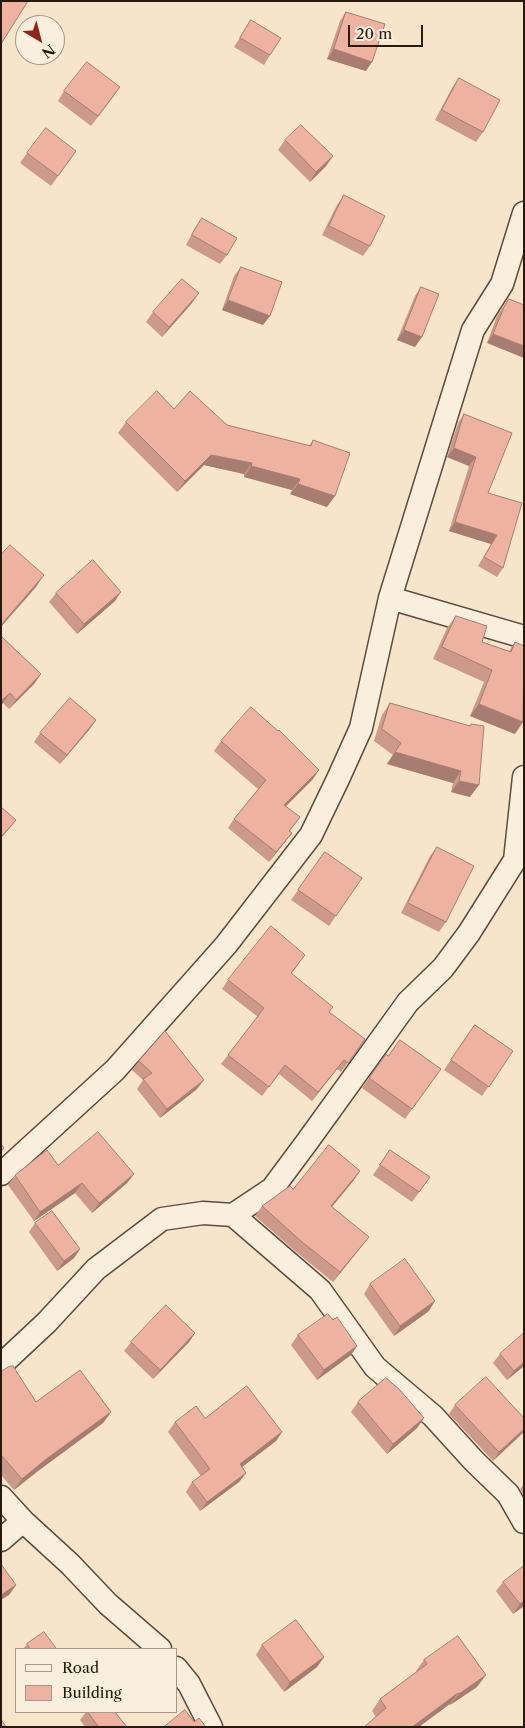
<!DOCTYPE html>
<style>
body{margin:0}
#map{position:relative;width:525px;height:1728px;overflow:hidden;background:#f7e5cb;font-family:"Libre Caslon Text",serif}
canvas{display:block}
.frame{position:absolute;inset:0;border:2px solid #27190e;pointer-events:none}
.legend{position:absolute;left:15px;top:1648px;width:162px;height:65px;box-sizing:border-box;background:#faeedd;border:1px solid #a6998a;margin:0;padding:6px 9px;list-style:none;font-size:15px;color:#27190e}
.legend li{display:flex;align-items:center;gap:10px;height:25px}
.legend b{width:25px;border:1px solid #a6998a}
.north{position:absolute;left:15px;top:15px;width:50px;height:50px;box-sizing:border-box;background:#faeedd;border:1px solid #a6998a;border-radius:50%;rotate:143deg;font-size:14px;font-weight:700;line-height:20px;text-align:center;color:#27190e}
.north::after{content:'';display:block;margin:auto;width:18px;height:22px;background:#8f2418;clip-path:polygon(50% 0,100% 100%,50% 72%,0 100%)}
.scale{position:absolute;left:348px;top:25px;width:75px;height:22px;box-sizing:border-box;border:2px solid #27190e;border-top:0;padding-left:6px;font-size:15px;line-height:18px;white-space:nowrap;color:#27190e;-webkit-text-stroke:4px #faeedd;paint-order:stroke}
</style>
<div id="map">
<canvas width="525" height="1728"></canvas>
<div class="frame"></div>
<ul class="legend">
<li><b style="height:6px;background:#faeedd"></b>Road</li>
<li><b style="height:14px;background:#eeb2a1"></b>Building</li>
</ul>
<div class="north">N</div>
<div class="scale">20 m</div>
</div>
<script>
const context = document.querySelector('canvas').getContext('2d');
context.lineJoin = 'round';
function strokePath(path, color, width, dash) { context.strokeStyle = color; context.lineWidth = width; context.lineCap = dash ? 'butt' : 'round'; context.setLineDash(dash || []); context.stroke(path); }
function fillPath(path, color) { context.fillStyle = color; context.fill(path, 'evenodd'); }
const street = new Path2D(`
 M390,598L524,637
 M1,1174L115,1070L226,945L311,835L338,779L361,728L390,598L473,330L502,284L524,213
 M233,1215L320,1290L375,1367L433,1416L474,1461L508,1494L524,1522
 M1,1365L47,1322L96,1269L162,1219L203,1213L233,1215L272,1189L307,1142L408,1002L443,968L469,933L515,860L524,777
 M1,1497L23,1521L70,1564L108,1604L160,1649
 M1,1540L23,1521
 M176,1668L189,1684L211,1727`);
strokePath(street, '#5b4c3d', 25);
strokePath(street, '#faeedd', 22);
fillPath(new Path2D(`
 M346,12L366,71L327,59L340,21Z
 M251,20L270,55L264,65L234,47Z
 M459,78L483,132L476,142L435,120L452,88Z
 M64,91L114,96L91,126L58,101Z
 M285,140L333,156L326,166L310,182L278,150Z
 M76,151L51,186L20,163L27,153Z
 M344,195L370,246L363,256L322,235L337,205Z
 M202,218L227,255L220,264L186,245L195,228Z
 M241,267L263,325L222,310L234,276Z
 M421,287L415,347L397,340L415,296Z
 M509,299L524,305L487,343L497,316Z
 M192,303L162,337L146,322L153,312Z
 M174,409L227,425L309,446L313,440L327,507L290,494L292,490L244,477V474L204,465L177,492L118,433L126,422Z
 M464,414L488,493L503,568L497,577L478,566L491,544L449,531L469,466L447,457L458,423Z
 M56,593L115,601L77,634L49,602Z
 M456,616L482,642L509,651L515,642V734L470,716L484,682L433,659L447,628Z
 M1,636L41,674L34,684L9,709L3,703L1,705Z
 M390,703L469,726L471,724L470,797L451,792L453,783L387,764L393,755L374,741L382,715Z
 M96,720L89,730L60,764L34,742L40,733Z
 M221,741L313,779L286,806L300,817L290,831L292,833L285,842L269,862L228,828L234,819L258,789L214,751Z
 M437,847L446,922L439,932L401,913L430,856Z
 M325,852L362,878L329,926L291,900Z
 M299,964L291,974L330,1013L365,1039L341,1072L337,1069L312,1101L279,1074L262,1096L221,1064L258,1017L222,989L228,980Z
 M475,1025L513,1051L482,1096L444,1070Z
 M386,1054L388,1056L441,1069L405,1119L362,1088Z
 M139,1061L197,1089L160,1118L137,1089L143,1080L132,1070Z
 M390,1150L430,1177L412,1202L373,1175Z
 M134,1174L127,1183L92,1213L75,1193L34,1221L8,1185L15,1175Z
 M354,1180L332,1207L362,1246L333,1282L295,1251L255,1216L262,1206L293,1189Z
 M35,1223L80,1249L74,1258L57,1271L29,1232Z
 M370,1284L429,1311L394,1336L364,1294Z
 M333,1320L357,1346L351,1355L317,1380L291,1345L298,1335Z
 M195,1333L189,1342L153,1379L124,1351L131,1342Z
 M500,1354L524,1366L507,1380L493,1363Z
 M1,1370L36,1402L111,1412L103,1423L38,1471L14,1490L1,1475Z
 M358,1402L424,1418L417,1428L387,1454L351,1412Z
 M455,1405L524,1418L493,1461L449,1414Z
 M175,1422L282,1432L276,1441L242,1467L246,1473L239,1482L200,1511L186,1492L192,1482L201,1476L168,1432Z
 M524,1484V1495L520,1489Z
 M503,1582L524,1606L513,1614L496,1591Z
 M27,1644L55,1649H23Z
 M262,1645L324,1657L317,1667L284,1692L256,1655Z
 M424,1660L477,1687L450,1705V1704L376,1717L372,1711L380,1699L417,1672L416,1671Z
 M86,1712H115L127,1727H85L80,1720Z`), '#cd998a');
fillPath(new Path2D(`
 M334,49L372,62L366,71L327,59Z
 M333,156L326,166L310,182L316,172Z
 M199,293L192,303L162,337L169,327Z
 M228,300L270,316L263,325L222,310Z
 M404,330L422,337L415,347L397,340Z
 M493,334L524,346V358L487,343Z
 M454,448L476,457L469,466L447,457Z
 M211,455L252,463L244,474L204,465L177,492L185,481Z
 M251,466L300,479L292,490L244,477Z
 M298,484L335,496L327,507L290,494Z
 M455,522L497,535L491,544L449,531Z
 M44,575L36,587L1,627V625Z
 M121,592L115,601L77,634L84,624Z
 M41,674L34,684L9,709L16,700Z
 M10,693L3,703L1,705V701Z
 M479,704L523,722L515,734L470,716Z
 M96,720L89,730L60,764L67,755Z
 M395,752L461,771L453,783L387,764Z
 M319,770L313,779L278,814L284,805Z
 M459,781L479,785L470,797L451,792Z
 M16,820L9,829L1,838V837Z
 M292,833L285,842L269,862L276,852Z
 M344,1060L337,1069L312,1101L318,1092Z
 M204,1080L197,1089L160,1118L167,1109Z
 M360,1171L354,1180L324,1216L331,1206Z
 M134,1174L127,1183L92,1213L99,1203Z
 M82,1183L75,1193L34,1221L40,1212Z
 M369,1237L362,1246L333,1282L340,1272Z
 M80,1249L74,1258L57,1271L64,1261Z
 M435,1301L429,1311L394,1336L400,1326Z
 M195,1333L189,1342L153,1379L160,1370Z
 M357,1346L351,1355L317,1380L324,1370Z
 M524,1362V1366L507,1380L514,1371Z
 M111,1412L103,1423L38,1471L14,1490L22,1479L45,1460Z
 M424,1418L417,1428L387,1454L393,1444Z
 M524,1429V1432L493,1461L499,1452Z
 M282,1432L276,1441L233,1474L240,1464Z
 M246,1473L239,1482L200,1511L207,1502Z
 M16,1585L9,1595L1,1600V1595Z
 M524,1601V1606L513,1614L520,1604Z
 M324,1657L317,1667L284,1692L290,1682Z
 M486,1675L477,1687L450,1705L459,1694Z
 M458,1693L450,1704L419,1727H412Z`), '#a77d71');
const building = new Path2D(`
 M1,1H28L1,44Z
 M346,12L385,24L372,62L334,49Z
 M251,20L281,38L270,55L240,38Z
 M87,62L120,87L98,116L64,91Z
 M459,78L500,100L483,132L442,110Z
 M301,125L333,156L316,172L285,140Z
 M46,128L76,151L58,176L27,153Z
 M344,195L385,216L370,246L329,226Z
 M202,218L237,238L227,255L192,235Z
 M241,267L282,282L270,316L228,300Z
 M182,279L199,293L169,327L153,312Z
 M421,287L439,294L422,337L404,330Z
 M509,299L524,305V346L493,334L504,307Z
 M157,391L174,409L190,391L227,425L311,446L313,440L350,453L335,496L298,484L300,479L251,466L252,463L211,455L185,481L126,422Z
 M464,414L512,433L488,493L522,503L503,568L484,557L497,535L455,522L476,457L454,448Z
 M10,545L44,575L1,625V555Z
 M93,560L121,592L84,624L56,593Z
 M456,616L487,626L482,642L511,652L515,642L524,646L523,722L479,704L492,670L442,647Z
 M1,636L41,674L16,700L10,693L1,701Z
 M70,698L96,720L67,755L40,733Z
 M390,703L470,726L471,724L484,726L479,785L459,781L461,771L395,752L401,743L382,729Z
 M251,707L278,731L279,730L319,770L284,805L300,817L289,831L292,833L276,852L234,819L266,780L221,741Z
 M1,807L16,820L1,837Z
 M437,847L474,866L446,922L408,903Z
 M325,852L362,878L336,916L298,890Z
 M271,926L305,955L291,973L333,1007L329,1012L365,1039L348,1063L344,1060L318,1092L285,1065L269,1087L228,1055L264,1008L228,980Z
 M475,1025L513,1051L489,1087L451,1060Z
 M165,1031L204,1080L167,1109L143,1079L152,1073L139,1061Z
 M400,1040L441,1069L412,1109L369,1078L386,1054L388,1056Z
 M98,1132L134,1174L99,1203L82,1183L40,1212L15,1175L47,1150L58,1165Z
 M1,1144L4,1148L1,1151Z
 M329,1145L360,1171L331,1206L369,1237L340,1272L302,1242L262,1206L290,1186L293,1189Z
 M390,1150L430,1177L419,1192L380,1165Z
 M52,1211L80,1249L64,1261L35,1223Z
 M405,1259L435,1301L400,1326L370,1284Z
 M166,1305L195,1333L160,1370L131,1342Z
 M328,1314L333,1320L337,1317L357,1346L324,1370L298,1335Z
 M524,1333V1362L514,1371L500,1354Z
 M13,1366L36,1402L80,1370L111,1412L45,1460L22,1479L1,1455V1370L2,1371L8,1367Z
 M486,1377L524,1418V1429L499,1452L455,1405Z
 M386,1378L400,1390L424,1418L393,1444L358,1402Z
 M247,1386L282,1432L240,1464L246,1473L207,1502L192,1482L210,1469L175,1422L196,1406L205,1418Z
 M1,1564L16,1585L1,1595Z
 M524,1566V1601L520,1604L503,1582Z
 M296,1620L324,1657L290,1682L262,1645Z
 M44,1632L56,1648L54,1649H30L27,1644Z
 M458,1636L486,1675L459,1694L458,1693L412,1727H364L386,1708L380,1699L427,1664L424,1660Z
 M185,1710L194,1722L199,1718L206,1727H164Z
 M88,1712H115L127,1727H99Z
 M1,1719L6,1727H1Z`);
fillPath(building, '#eeb2a1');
strokePath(building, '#a77d71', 1);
</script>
